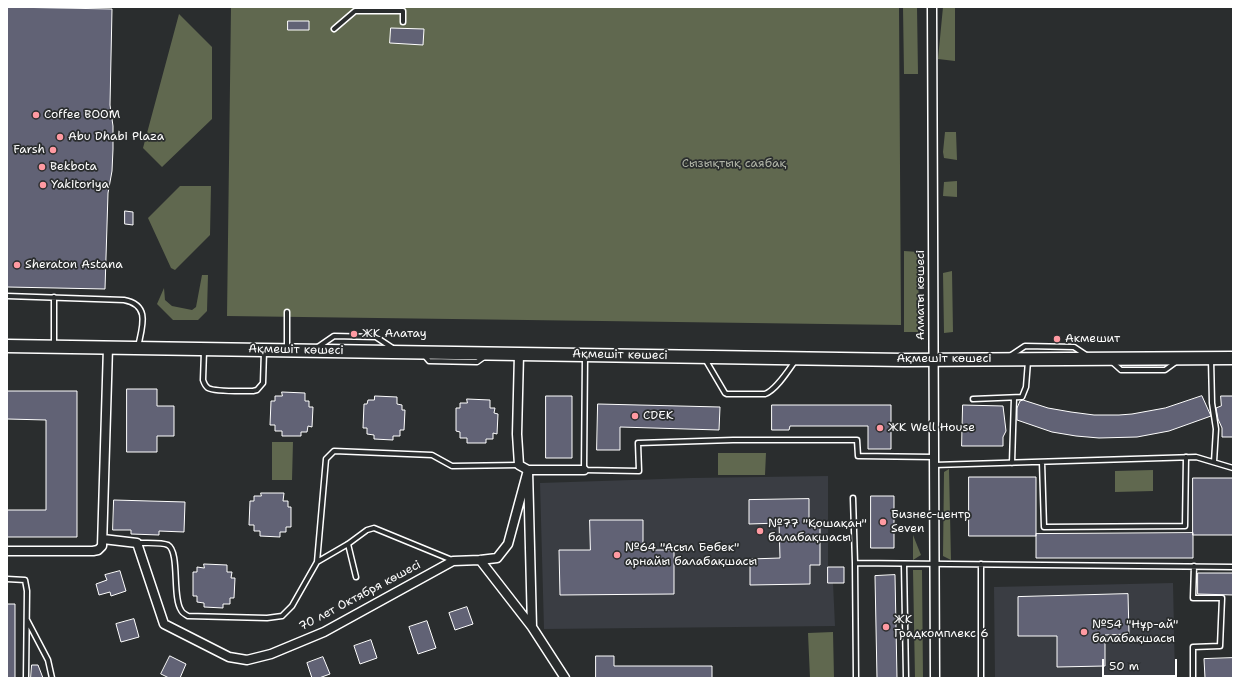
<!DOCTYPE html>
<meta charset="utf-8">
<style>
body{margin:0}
#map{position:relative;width:1240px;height:685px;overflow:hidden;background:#2a2d2e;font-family:"Shantell Sans",sans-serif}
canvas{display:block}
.frame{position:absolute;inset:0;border:8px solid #fff;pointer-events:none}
.scale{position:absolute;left:1102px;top:659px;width:75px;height:18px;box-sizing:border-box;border:2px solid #fff;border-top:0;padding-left:5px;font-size:12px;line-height:14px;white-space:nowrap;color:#fff;-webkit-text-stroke:3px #2a2d2e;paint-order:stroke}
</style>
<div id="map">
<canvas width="1240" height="685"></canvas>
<div class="frame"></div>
<div class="scale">50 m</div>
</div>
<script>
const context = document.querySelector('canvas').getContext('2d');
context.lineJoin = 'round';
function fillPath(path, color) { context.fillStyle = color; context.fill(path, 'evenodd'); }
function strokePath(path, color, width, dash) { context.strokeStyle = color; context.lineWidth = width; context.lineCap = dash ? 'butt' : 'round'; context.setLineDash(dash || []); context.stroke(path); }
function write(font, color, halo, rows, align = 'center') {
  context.font = font + ' "Shantell Sans",sans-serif'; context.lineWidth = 3.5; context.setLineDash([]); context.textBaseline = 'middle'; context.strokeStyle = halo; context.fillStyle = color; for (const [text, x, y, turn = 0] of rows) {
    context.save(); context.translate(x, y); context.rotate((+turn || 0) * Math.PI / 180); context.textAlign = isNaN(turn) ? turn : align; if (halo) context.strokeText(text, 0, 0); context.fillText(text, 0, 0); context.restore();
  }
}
fillPath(new Path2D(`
 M828,476V583H833L835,626L544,629L540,483L692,478Z
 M1173,583L1175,678H995L994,587Z`), '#3a3d43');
fillPath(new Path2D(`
 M231,7H899L901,325L227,316Z
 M903,7H917L918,74H904Z
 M943,7H955V61L938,59Z
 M179,14L212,47V119L162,167L143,148Z
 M945,132H956L957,160L944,158L943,152Z
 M957,181V197L943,196L944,182Z
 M180,186H211L210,235L175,270L171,268L148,218Z
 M904,251L919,252L918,332H904Z
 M952,271L953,332L944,333L943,273Z
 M202,275H208L207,311L198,320H173L157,304L164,288L165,300L172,306L192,310L196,307Z
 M272,442H293L292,480H272Z
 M718,453H766L765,475H718Z
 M949,469L951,560L943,556L944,472Z
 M1153,470V491L1115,492V471Z
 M913,535L921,555L913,560Z
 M913,570H922L923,678H915Z
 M833,632L834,678H810L808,633Z`), '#60684f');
const building = new Path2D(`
 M7,7L112,9L110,105L113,126V149L112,171L108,193L105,289L7,287Z
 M288,21H309V30H288Z
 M391,28L424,29L423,45L390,43Z
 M125,211L133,212V225L125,224Z
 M127,389H157V406H174V436H157V452H127Z
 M7,391H77V537H7V510H46V420L7,419Z
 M282,392L305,393V401H309V407H313L312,427L308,426L307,432H301V436H282V431H275V425H270L271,401H275V396H282Z
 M375,396L397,397V404L402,405V410H405L404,430H400V436H393V440L374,439V435L367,434V428H363L364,404H367L368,400H374Z
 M546,396H572V458H546Z
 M1202,396L1211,416L1169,431L1137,437L1099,438L1076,436L1052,432L1017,420V408L1020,401L1023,400L1048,408L1071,412L1094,415H1119L1132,414L1165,408Z
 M1221,396H1233V437H1222V428L1218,419L1216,408L1221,406Z
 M467,399L490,400V408H495L494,413L498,414L497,434L493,433V439H486V443H467V438H460V432L456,431V408H460V403H467Z
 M598,404L720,407L719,430L620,427V450H597Z
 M772,405H891V449H868V426H790L789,430H772Z
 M963,405L1003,406L1006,431L1003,437V446H962Z
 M969,477H1036V536H969Z
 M1193,478H1233V535H1193Z
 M261,493H284L283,501H288V507H291V527H286V532H280V537L260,536V531H254V525H249L250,501H254V496H261Z
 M871,496H894V548H871Z
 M809,499V523H820V565H810V584L750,585V559L780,558L779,523L749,524V500Z
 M114,500L185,502L184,532L159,531V535L131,534V530H113Z
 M590,520H643V550H674V594L560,595L559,550H590Z
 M1193,533V558H1036V534Z
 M204,564L227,565V572H232L231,578H235L234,598H230V604H223V608L204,607V603L197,602V596H193V572H197V567L204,568Z
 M828,567H844V583H828Z
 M120,571L126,591L111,596L110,592L99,595L96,584L107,580L105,575Z
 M1198,573H1233V595L1198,594Z
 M895,575L897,678H877L875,576Z
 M1128,594L1129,634L1105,635V666L1057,667V636H1018V597Z
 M7,604H15V678H7Z
 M467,607L473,624L455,630L449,613Z
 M134,619L139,637L121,642L116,624Z
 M427,621L436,648L418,654L409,627Z
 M371,640L377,658L360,664L354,646Z
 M170,656L186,664L180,678H169L161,674Z
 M596,656H614V666H712V678H596Z
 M323,657L330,674L319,678H312L307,663Z
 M1233,658V678H1205L1204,659Z
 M32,665H38L43,678H31Z`);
fillPath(building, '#616275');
strokePath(building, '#fff', 1);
const service = new Path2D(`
 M334,29L355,11H403V22
 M7,296L124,300C151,305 142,327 138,347
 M54,345V297
 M318,347L334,336L376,337L394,349
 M287,350V312
 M204,351L203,380C204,383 205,386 208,388C215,392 243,391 253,391L257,390L263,383L264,351
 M424,355L429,361L477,362L484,357
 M585,356L584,470L639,471L638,443L733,440H857L858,456L934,457
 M1010,356L1025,346L1074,347L1086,355
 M705,359L725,393L727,394H765C776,390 788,371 795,361
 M1211,359L1212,403L1216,429L1214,462
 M1111,361L1121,370H1165L1176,362
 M973,399L1022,397L1026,387L1028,361
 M1042,462L1044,527L1185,526L1186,457
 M1012,463L1014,398
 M934,465L1196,457L1233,468
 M853,498L855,563
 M137,543C145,543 162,542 168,545C180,552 172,597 181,610C182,613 185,614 188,616L267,618L282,616L292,606L317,562L326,459L334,451L432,455L452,466L519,465
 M348,544L356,577
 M317,562L348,544L367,530L374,528L452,560
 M904,564L906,678
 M7,579L25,580L27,591L26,678
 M27,620L48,660L52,678
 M856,678L855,563L1233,567
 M981,678V564
 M1193,678V647L1220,646L1222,598H1193L1194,566`);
const minor = new Path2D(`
 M932,7L935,678
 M103,539L137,543L164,624L229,657L247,660L271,654L324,632L453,561L480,560L497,558L508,544L528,470L519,465L517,434L519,354
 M7,551H93L98,550L102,546L108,347
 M480,560L532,627L565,678
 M532,627L528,470H584`);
const secondary = new Path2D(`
 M7,346L904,360L1233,358`);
strokePath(service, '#fff', 7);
strokePath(minor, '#fff', 11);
strokePath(secondary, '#fff', 15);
strokePath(service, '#2a2d2e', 4);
strokePath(minor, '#2a2d2e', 8);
strokePath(secondary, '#2a2d2e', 12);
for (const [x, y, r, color] of [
 [36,115,4,"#ff9aa2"],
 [60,137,4,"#ff9aa2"],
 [53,150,4,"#ff9aa2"],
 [42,167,4,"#ff9aa2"],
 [43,185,4,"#ff9aa2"],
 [17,265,4,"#ff9aa2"],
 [354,334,4,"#ff9aa2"],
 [1057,339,4,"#ff9aa2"],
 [635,416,4,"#ff9aa2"],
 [880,428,4,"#ff9aa2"],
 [883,522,4,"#ff9aa2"],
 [760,531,4,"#ff9aa2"],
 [617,555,4,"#ff9aa2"],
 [886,627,4,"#ff9aa2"],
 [1084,632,4,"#ff9aa2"]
]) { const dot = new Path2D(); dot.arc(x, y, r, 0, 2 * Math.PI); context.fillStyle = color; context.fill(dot); strokePath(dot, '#2a2d2e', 1.5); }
write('12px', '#fff', '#2a2d2e', [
 ["Coffee BOOM",44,115],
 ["Abu Dhabi Plaza",68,137],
 ["Farsh",45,150,"right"],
 ["Bekbota",50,167],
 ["Yakitoriya",51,185],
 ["Sheraton Astana",25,265],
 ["ЖК Алатау",362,334],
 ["Акмешит",1065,339],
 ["CDEK",643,416],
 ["ЖК Well House",888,428],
 ["Бизнес-центр",891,515],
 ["Seven",891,529],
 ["№77 \"Қошақан\"",768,524],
 ["балабақшасы",768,538],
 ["№64 \"Асыл Бөбек\"",625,548],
 ["арнайы балабақшасы",625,562],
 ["ЖК",894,620],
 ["Градкомплекс 6",894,634],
 ["№54 \"Нұр-ай\"",1092,625],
 ["балабақшасы",1092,639]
], 'left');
write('12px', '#b0b4a7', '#2a2d2e', [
 ["Сызықтық саябақ",734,164]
]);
write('12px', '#fff', '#2a2d2e', [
 ["Алматы көшесі",921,295,-90],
 ["Ақмешіт көшесі",296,350,1],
 ["Ақмешіт көшесі",620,355,1],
 ["Ақмешіт көшесі",944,359],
 ["70 лет Октября көшесі",360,596,-28]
]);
</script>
